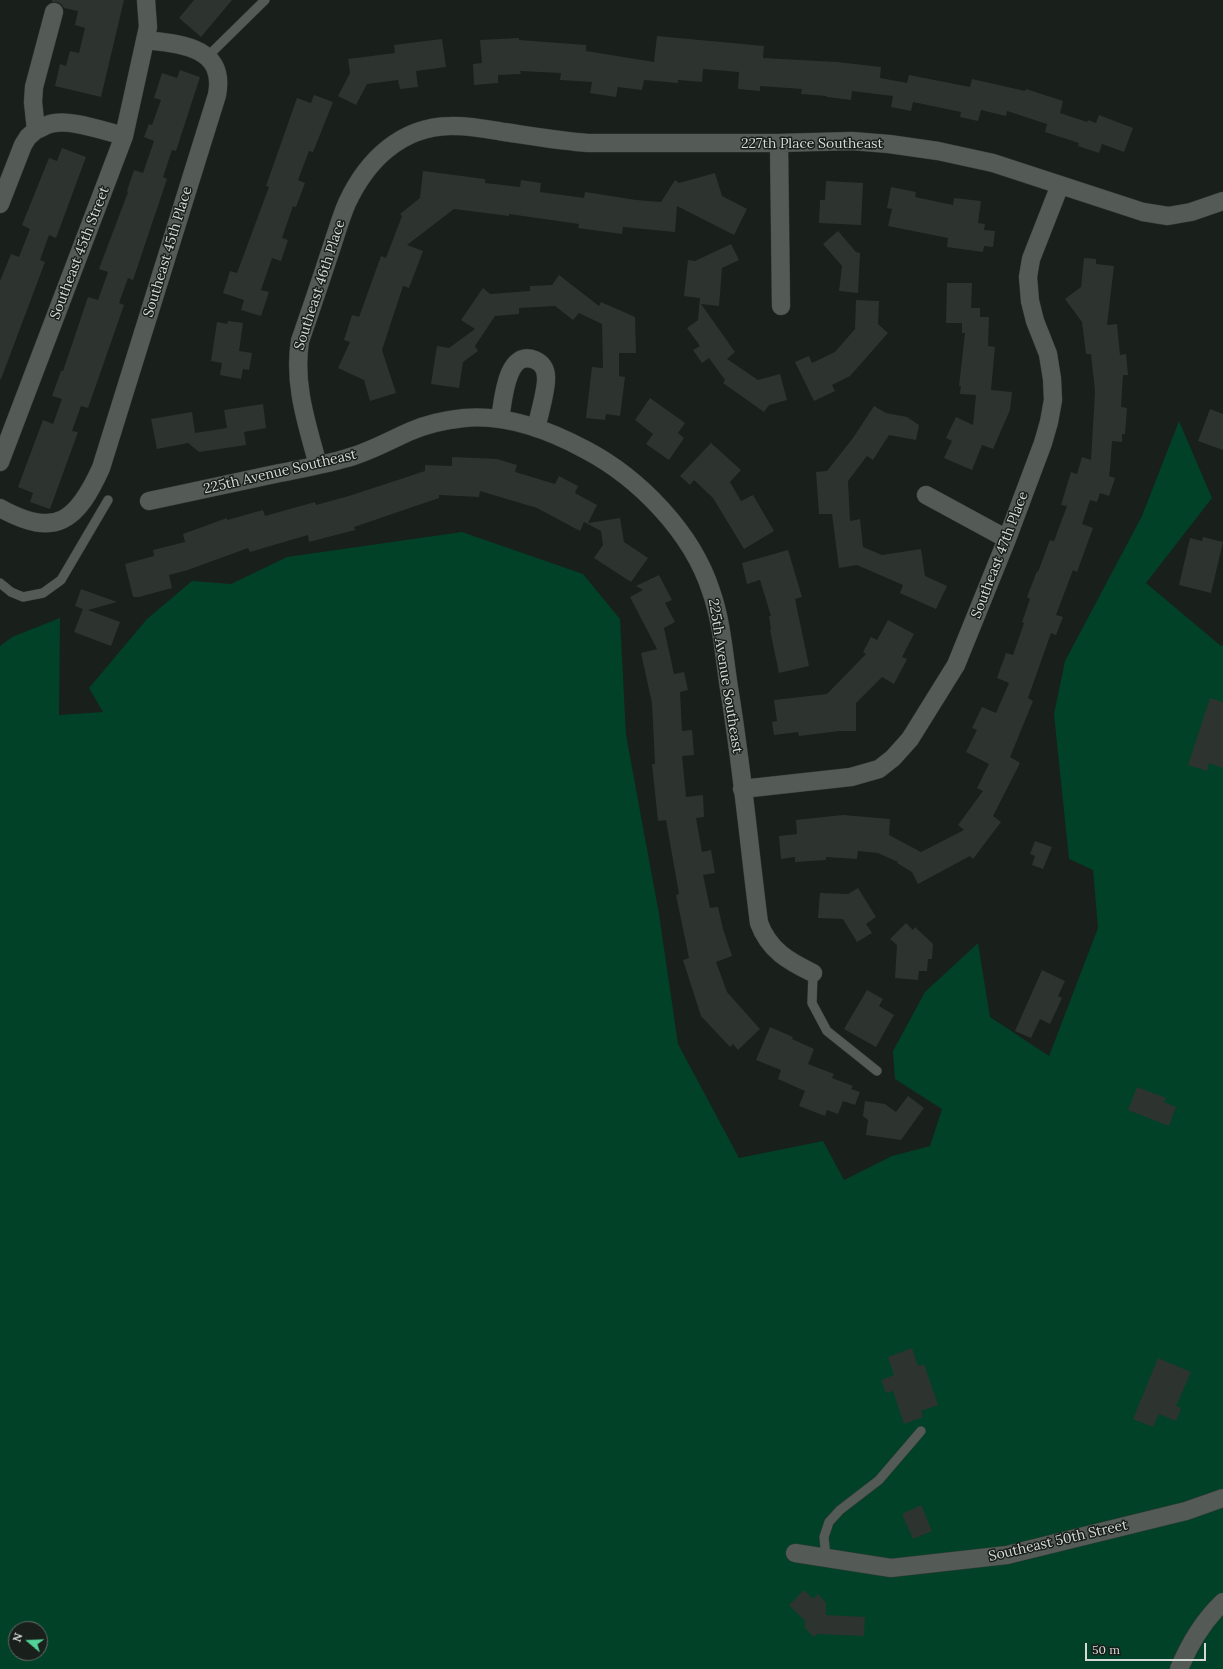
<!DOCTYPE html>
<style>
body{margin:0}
#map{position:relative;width:1223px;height:1669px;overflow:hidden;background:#191f1b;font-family:Lora,serif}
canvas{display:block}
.north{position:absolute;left:8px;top:1621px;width:40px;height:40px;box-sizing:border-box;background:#191f1b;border:1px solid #656a66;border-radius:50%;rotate:289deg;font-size:11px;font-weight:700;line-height:16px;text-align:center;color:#d6dad7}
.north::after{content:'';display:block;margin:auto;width:14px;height:18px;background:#52d397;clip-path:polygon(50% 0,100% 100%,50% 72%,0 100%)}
.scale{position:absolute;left:1085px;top:1643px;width:121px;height:18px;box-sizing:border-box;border:2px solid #d6dad7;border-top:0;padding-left:5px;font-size:12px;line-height:14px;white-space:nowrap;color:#d6dad7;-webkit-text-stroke:3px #191f1b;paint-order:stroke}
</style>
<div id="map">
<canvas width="1223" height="1669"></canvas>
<div class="north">N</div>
<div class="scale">50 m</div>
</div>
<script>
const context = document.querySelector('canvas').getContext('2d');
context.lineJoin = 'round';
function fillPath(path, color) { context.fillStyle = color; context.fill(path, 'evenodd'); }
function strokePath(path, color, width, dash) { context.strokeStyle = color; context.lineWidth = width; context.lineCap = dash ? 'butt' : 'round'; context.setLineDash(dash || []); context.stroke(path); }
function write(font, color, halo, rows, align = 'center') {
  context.font = font + ' Lora,serif'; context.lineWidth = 3; context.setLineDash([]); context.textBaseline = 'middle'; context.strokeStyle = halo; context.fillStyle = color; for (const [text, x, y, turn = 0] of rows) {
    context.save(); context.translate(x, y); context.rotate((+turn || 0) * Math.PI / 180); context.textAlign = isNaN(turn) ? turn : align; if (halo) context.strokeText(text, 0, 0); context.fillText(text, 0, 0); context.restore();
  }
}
fillPath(new Path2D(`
 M1179,421L1212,498L1146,583L1221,646L1223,645V1669H0V646L12,637L60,618L59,715L103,712L89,688L147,619L192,581L231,584L287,557L462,532L583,574L620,619L626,735L659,914L678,1044L739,1158L823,1141L844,1180L892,1156L930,1146L942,1109L895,1079L893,1051L925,992L978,943L990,1017L1049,1056L1098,928L1093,870L1069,859L1054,714L1065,661L1142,516ZM16,1629H40V1653H16Z`), '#004128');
fillPath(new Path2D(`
 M52,0H124L101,97L55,86L60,64L66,66L70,51L79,53L85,28L75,25L78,11L64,8L61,4L57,2H52Z
 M194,0H232L201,37L179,18Z
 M657,36L764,46L763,58L837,62L881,67L880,78L907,83L909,75L970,87L972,79L1025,91L1026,89L1063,101L1060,113L1087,122L1088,120L1096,123L1099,115L1133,128L1124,152L1102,144L1099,153L1078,146L1079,143L1045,132L1047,124L1007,111L1006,116L981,110L978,121L960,117L961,112L913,102L911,111L891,107L893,96L852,91L851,100L827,97V96L801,94L802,89L760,86V91L738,89L739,72L703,69L702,82L678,80V83L644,80L642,90L618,87L616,97L590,93L592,82L560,80L561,73L520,71L521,74L498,75V83L474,85L473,64L482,63L480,40L519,38V40L586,45V51L654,62Z
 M442,39L446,67L416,71L418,87L400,89L398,80L367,84L356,105L338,96L350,73L348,59L395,53L394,45Z
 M180,70L200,77L176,151L172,150L163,177L167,179L133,280L128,278L119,303L124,305L88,408L81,406L72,431L78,432L50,509L30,502L33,493L18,487L43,420L53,424L62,399L52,396L61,371H63L88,297L98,300L108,272L99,269L128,192L127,191L134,170L143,173L154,141L144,137L149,124L152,125L161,100L154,98L162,73L177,78Z
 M314,95L333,102L313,152L309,151L298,180L305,183L296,207L293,206L282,238L288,240L281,261L272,258L261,290L269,292L261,316L241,310L244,300L223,293L230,271L237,273L269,187L266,186L297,98L311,103Z
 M62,148L86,157L56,238L49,235L40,260L45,262L1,379H0V281L11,254L19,257L30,229L22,225L49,158L57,161Z
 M423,171L485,179V183L520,187L521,180L541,183L540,192L584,198L585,192L636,200L661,202L675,180L679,183L715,173L722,196L747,209L734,235L677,206L675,232L623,227L622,234L578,228L579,224L509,214V216L454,209L407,245L423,251L409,288L403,286L382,350L396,393L370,401L364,380L338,368L350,342L344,340L352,315L359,317L381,256L386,258L402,216L400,214L420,198Z
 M826,181L863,183L861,225L819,223L820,200H825Z
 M891,187L916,192L915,197L953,205L954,198L981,201L978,223L985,224L984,230L995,231L993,247L984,246L983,252L947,247L948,238L888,226L892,209L887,208Z
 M838,231L856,252L860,253L858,293L839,291L842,266L823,244Z
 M731,244L739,260L722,268L719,306L701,304L735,352L727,359L758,380L780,374L787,400L769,405L764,412L723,383L725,380L709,358L702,363L693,350L700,346L687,328L698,320L700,298L684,296L688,260L695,261Z
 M1084,258L1096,259V264L1114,266L1107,325L1117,324L1120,355L1126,354L1128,375H1123L1121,407L1127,408L1125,434H1122V442L1112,441L1110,469L1109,476L1115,478L1109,496L1100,493L1097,502L1090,500L1082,524L1093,528L1077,572L1073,570L1056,615L1063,617L1056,635L1051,633L1028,698L1033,701L1010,757L1020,763L993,816L1001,822L973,859L970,856L918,884L912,872L897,863L898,862L878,853L858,851L857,859L826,857V860L795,862V857L781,859L779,836L797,834L796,820L843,815L890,819L889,835L921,852L964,830L958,825L983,791L977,788L989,764L966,752L977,730L972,728L982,707L996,713L1009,683L997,678L1006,653L1013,655L1024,623L1022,622L1030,599L1027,597L1037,571L1038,572L1050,540L1054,541L1067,506L1061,505L1071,472L1077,474L1082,457L1091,460L1095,391L1091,354H1086L1082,322L1065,299L1081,287Z
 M559,275L599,306L601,302L635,317L636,353H619V376L625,377L620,416L606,414L605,420L586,418L592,367L603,368L602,324L579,313L573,320L555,306L519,308V314L495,316L475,346L478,351L463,362L459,388L431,384L437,346L449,348L475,329L461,320L483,288L490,294L530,291V286L552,285Z
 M947,283H972L971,308H980V317H989L988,346L995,347L991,390L1012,392L1010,410L993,449L982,445L972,470L944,458L952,441L946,438L956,417L973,425L976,395L960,394L961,386H959L965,333H962V323H946Z
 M856,300L879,301L878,324L888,333L850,376L832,385L835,391L814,401L795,362L809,356L812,363L835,352L855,329Z
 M228,321L243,323L239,351L252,353L249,370L243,369L241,379L220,375L222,363L211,361L217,322L227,324Z
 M650,398L685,423L678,433L684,438L669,460L646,444L653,434L635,420Z
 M263,404L266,428L244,432L246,445L199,452L188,443L157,449L151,419L192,412L195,433L227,428L224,410Z
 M874,406L886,413L907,417L919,425L916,440L889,435L873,460L867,456L848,481L850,521L860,519L863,547L882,555L921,549L925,576L947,586L936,609L900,593L903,585L857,565L839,568L832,514H819L816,472L827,471L853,438Z
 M1210,409L1223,414V450L1198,441Z
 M711,443L741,470L730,482L741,501L753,495L774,531L744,549L713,498L694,480L690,485L680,476Z
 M452,457L497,459L517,465L515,472L555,484L559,476L578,486L575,493L597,505L588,523L620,518L624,542L648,558L631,582L594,558L603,545L601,531L584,522L580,531L537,508L480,491L479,497L439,495V498L354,527L355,530L309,542L308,535L250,552L248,548L188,570L169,575L172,588L139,597H133L125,564L154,556L153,550L185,542L183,534L227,518V520L263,510L265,516L315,502L316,505L349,496L425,471V465L452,466Z
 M1203,537L1223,542L1211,593L1179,585L1190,538L1202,541Z
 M788,550L802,597L795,599L809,666L779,673L770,630H771L769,616H771L760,580L747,584L742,563Z
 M659,575L672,600L665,603L675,622L664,628L674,674L684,672L688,690L680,692L682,731L692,730L694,755L682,756L686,797L703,795L704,817L696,818L702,852L711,850L715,873L703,875L710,908L718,907L723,929L732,956L716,962L727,992L760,1029L738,1050L733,1044L730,1047L701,1016L683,960L689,958L676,895L679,894L666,820L658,821L652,764H655L652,703L641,653L657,649L630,597L643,590L636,586Z
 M81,589L117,602L88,610L120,622L111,646L74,632L83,609L75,606Z
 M888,620L914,634L902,657L907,659L894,684L882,677L856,703V731H839L799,736L798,732L774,735L772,722L777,721L774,700L827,694L866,654L863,652L871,637L877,640Z
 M1210,698L1223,702V768L1209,763L1207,771L1188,765Z
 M1035,841L1052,847L1043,869L1032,865L1035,856L1030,854Z
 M858,888L876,917L866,924L872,933L857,942L843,919L818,918L820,893L848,894Z
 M906,923L913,930L915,927L933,944L932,959H928L927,971H919L918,980L895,978L897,945L890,939Z
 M1042,970L1065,981L1058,996L1062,998L1050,1024L1040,1019L1031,1038L1015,1031Z
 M867,990L883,999L879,1006L894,1015L876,1047L844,1029Z
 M770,1027L793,1037L792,1039L814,1049L808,1064L834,1074L832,1078L853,1086L851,1089L860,1092L855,1105L843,1101L838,1114L827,1110L825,1116L799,1106L805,1091L778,1079L781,1070L756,1060Z
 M1137,1087L1166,1098L1164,1102L1176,1107L1169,1126L1128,1110Z
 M908,1096L924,1108L901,1140L866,1135L868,1120L863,1116L865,1101L885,1104L896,1112Z
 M912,1348L918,1366L924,1364L938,1405L921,1411L923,1417L904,1424L893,1391L886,1393L881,1380L894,1375L888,1357Z
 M1158,1358L1191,1372L1176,1406L1181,1408L1176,1421L1159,1414L1153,1427L1133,1419Z
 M921,1505L932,1531L913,1539L902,1514Z
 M804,1590L813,1599L818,1594L826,1603V1615L865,1617L864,1636L817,1634L814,1637L805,1628V1621L789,1605Z`), '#2d3430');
const lane = new Path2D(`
 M207,57L265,0
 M0,583L11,592L23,597L43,593L61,580L108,500
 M813,973L812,1003L827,1031L877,1071
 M826,1558L824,1537L829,1522L840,1510L879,1480L921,1431`);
const street = new Path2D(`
 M36,130C40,129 44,126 47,125C67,117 104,131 124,136
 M779,143L781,306
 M0,204L23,145L28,137L36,130L33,102L34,87L54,12
 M500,419C503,402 506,348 535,360C542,363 546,369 546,377C547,388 539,416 536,428
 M0,462L124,136L148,27L146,0
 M318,465C307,424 293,384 300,341C310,312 320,283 329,255C335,238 340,219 347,203C367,160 401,127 450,126C468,125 487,129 504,132C532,136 560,141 588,143H779L852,141L889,144L938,151L993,163L1143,212L1168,216L1191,212L1223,201
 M926,495L1007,539
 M149,501C191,492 233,483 275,474C299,469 324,465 347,458C370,452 390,440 411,431C427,424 446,420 464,418C506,414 549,430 586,450C639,478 692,532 711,591C722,622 724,656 729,688C742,766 749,845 759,923C769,950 788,961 813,973
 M0,508C56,539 77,521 101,468L217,95C226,47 181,44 146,40
 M742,789L851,777L879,769L893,758L910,739L956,665L1007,539L1043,443L1049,422L1053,400L1052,379L1048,354L1035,321L1030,301L1028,277L1031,259L1060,185
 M795,1553L891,1568L1007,1555L1186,1511L1223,1498
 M1179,1669C1189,1645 1204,1620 1223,1602`);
strokePath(lane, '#373b38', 10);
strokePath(street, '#373b38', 19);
strokePath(lane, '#545b57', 9);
strokePath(street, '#545b57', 18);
write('14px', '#d6dad7', '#191f1b', [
 ["227th Place Southeast",812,144],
 ["Southeast 45th Place",168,252,-73],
 ["Southeast 45th Street",80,253,-69],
 ["Southeast 46th Place",320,285,-72],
 ["225th Avenue Southeast",280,472,-13],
 ["Southeast 47th Place",1000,555,-69],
 ["225th Avenue Southeast",725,676,81],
 ["Southeast 50th Street",1058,1541,-13]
]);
</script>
